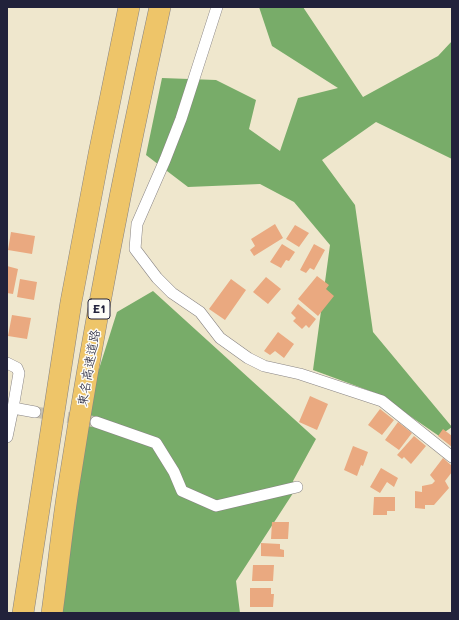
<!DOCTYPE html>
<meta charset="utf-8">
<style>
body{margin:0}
#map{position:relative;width:459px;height:620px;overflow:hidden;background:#efe7cd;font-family:Mali,sans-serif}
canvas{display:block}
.frame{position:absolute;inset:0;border:8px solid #22223b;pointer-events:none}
</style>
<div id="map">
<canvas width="459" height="620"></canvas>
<div class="frame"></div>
</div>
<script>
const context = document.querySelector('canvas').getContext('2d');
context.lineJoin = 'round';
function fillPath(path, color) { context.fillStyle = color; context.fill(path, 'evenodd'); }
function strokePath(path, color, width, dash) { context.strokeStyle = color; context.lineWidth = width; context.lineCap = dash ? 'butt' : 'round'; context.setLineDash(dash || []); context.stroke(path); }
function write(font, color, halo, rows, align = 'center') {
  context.font = font + ' Mali,"Klee One",sans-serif'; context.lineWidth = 3; context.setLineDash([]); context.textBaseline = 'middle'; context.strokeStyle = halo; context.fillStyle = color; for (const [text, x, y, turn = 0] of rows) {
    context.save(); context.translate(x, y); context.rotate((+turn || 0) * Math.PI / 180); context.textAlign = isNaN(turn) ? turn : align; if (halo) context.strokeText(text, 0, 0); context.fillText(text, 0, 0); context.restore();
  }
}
fillPath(new Path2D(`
 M259,7H303L363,97L438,56L452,41V159L376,122L322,160L355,205L373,332L452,427L439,436L378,394L313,370L330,245L294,202L260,184L188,187L146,155L162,78L216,80L256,100L249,129L280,151L298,98L338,88L272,46Z
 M153,291L316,439L293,481L297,487L236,581L240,613H59L87,407L117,312Z`), '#78ac69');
fillPath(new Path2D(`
 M275,224L283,238L254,256L250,250L255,246L251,239Z
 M295,225L309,233L299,247L286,239Z
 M11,232L35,236L32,254L8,250Z
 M282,244L295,252L289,261L286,260L281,268L270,262Z
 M314,244L325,250L314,270L310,268L306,273L300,270Z
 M7,266L18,269L13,294L7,293Z
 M317,276L329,285L326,289L334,296L318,316L298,299Z
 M266,277L281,289L268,304L253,292Z
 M20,279L37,282L34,300L17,297Z
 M231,279L246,290L225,320L209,309Z
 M298,304L316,319L309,328L306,325L302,329L293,321L296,318L291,313Z
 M12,315L31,318L27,339L8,336Z
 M278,332L294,344L284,358L275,351L270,355L264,351Z
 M310,396L328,404L317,430L299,422Z
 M380,409L394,420L382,435L368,425Z
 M398,422L412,433L399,450L385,440Z
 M443,429L452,436V447L438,436Z
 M414,436L426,446L411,464L404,457L402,459L397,455Z
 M353,446L368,452L363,466L361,465L357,476L344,470Z
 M443,458L452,466V472L445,481L449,488L434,505H425V509L415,508V491L422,492V486L432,484L435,481L430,475Z
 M381,468L398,478L394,487L387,482L380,493L370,487Z
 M374,497H395V511H387V515H373Z
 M272,522H289L288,539H271Z
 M261,543L280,544V549L284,550V557L261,556Z
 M253,565H274L273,581H252Z
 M250,588H271V594H274L273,607H250Z`), '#eaa980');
strokePath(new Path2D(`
 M35,412L96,422`), '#c6c0b0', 11, [11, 5.5]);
const street = new Path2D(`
 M217,7L181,119L165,160L137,224L135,249L157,278L172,293L200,312L220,338L248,358L264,366L300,374L382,401L452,457
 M7,363L17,368L19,373L13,408
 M96,422L156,443L174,472L182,491L216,506L297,487
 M7,437L13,408L35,412`);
const highway = new Path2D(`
 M23,613L71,302L99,154L129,7
 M52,613C58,570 62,527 69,484C94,324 125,165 160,7`);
strokePath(street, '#888484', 12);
strokePath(highway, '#888484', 22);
strokePath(street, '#fff', 11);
strokePath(highway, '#eec569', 21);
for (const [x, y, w] of [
 [99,309,22]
]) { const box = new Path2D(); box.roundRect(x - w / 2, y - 10, w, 20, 3); context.fillStyle = '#fdfcf7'; context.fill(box); strokePath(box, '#22223b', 1); }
write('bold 12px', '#22223b', null, [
 ["E1",99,309]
]);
write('13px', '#22223b', '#fdfcf7', [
 ["東名高速道路",89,368,-80]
]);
</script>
